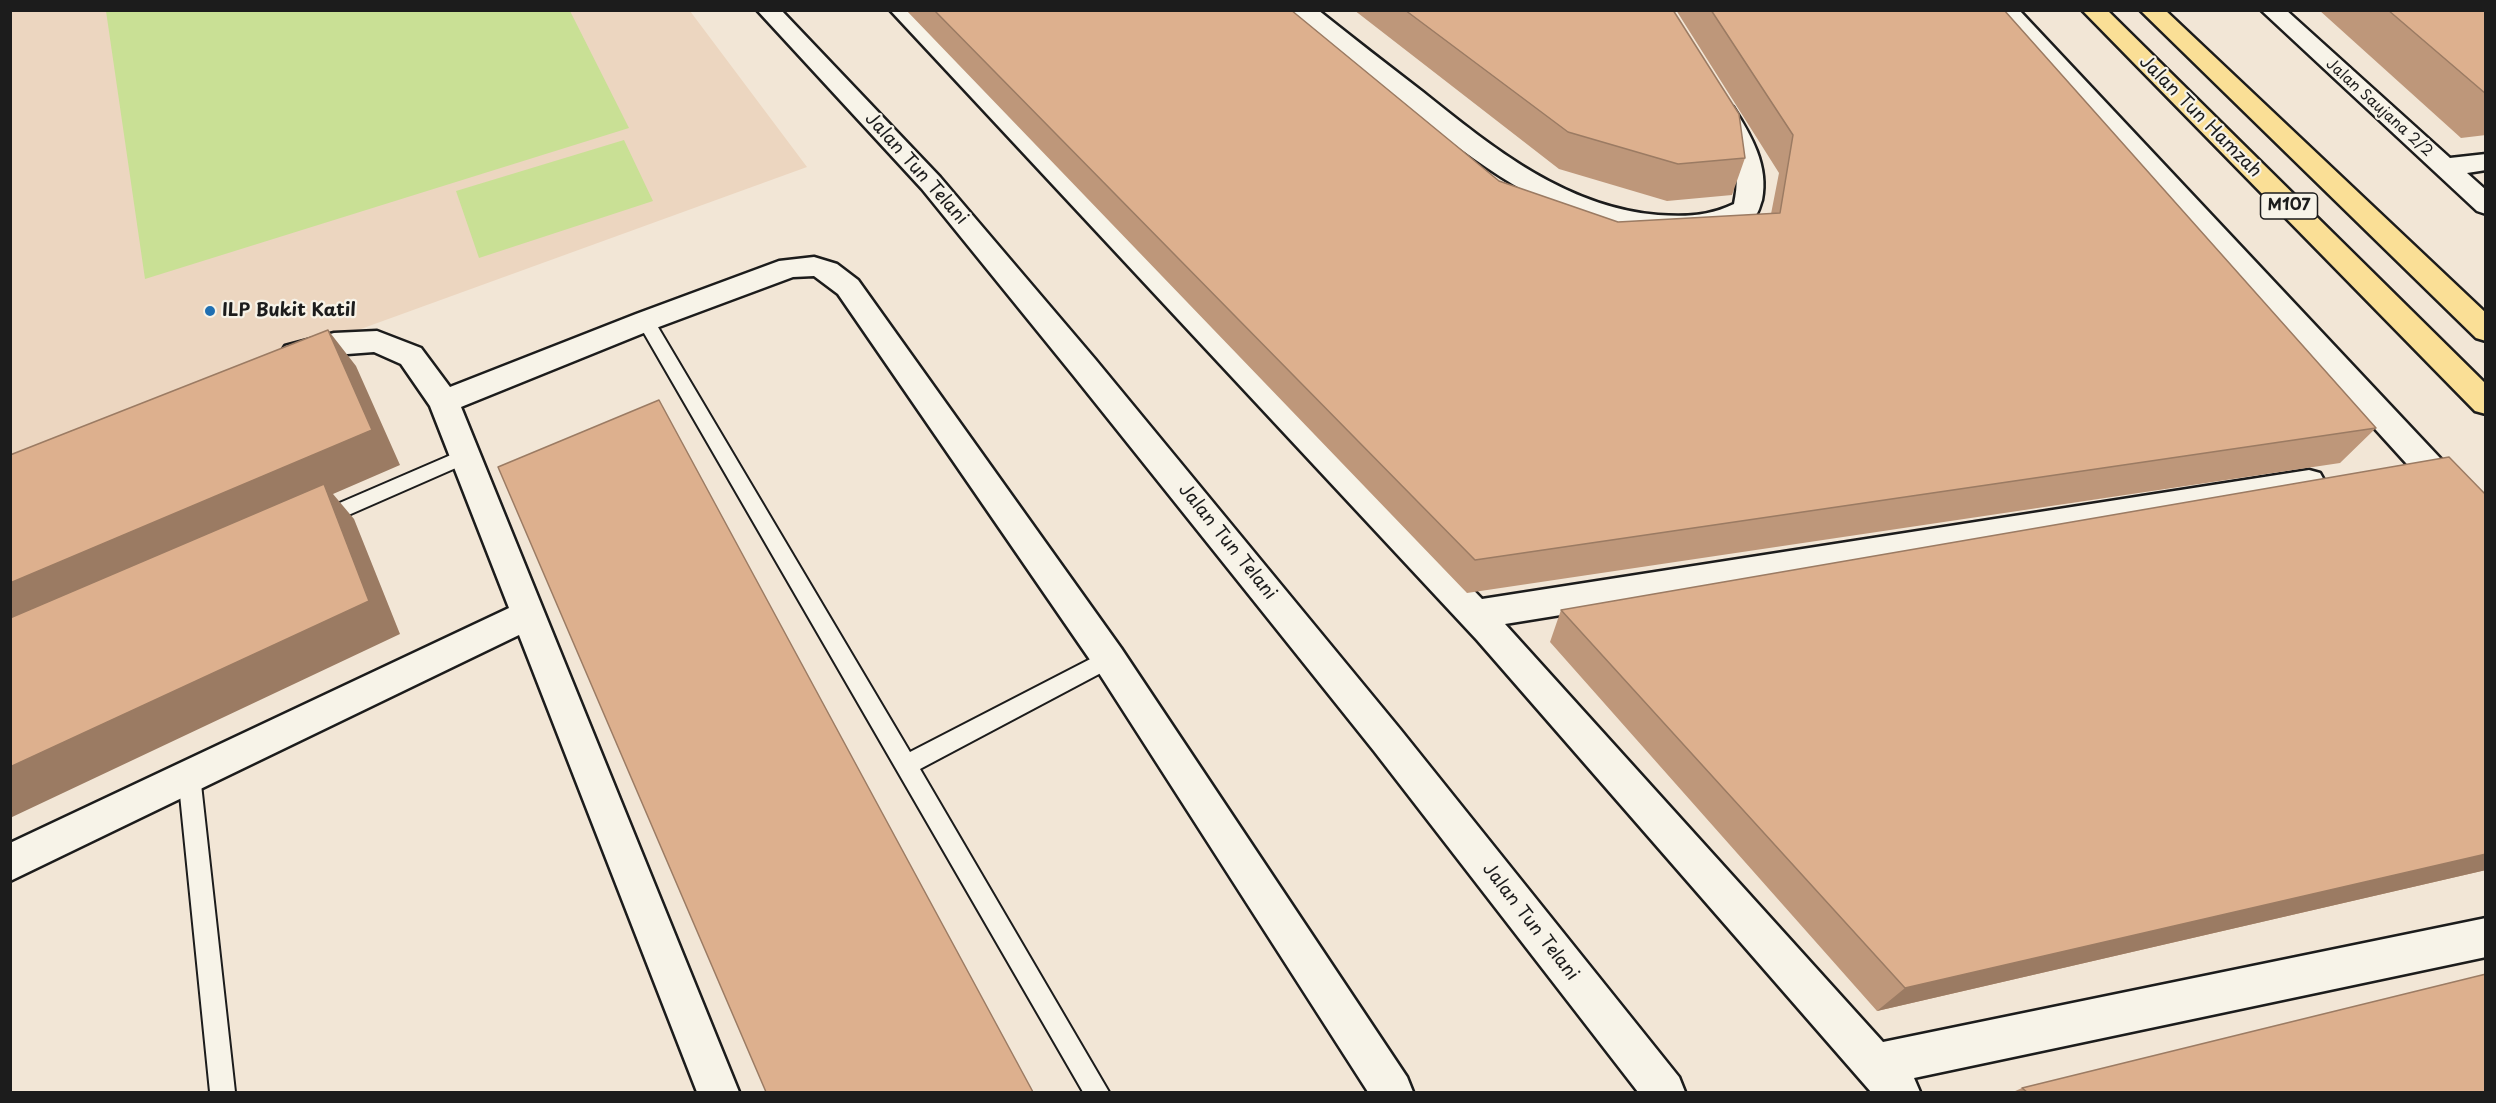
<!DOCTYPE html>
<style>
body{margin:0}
#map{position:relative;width:2496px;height:1103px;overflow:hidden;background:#f2e6d6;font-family:"Playpen Sans",sans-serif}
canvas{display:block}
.frame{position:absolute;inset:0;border:12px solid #1c1c1c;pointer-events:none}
</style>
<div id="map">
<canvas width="2496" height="1103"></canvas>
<div class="frame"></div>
</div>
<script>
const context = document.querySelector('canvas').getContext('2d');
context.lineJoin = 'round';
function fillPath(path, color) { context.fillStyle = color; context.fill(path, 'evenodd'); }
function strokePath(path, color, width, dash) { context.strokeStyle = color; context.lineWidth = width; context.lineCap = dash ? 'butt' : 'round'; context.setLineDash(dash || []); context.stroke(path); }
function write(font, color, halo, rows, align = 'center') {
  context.font = font + ' "Playpen Sans",sans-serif'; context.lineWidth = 4.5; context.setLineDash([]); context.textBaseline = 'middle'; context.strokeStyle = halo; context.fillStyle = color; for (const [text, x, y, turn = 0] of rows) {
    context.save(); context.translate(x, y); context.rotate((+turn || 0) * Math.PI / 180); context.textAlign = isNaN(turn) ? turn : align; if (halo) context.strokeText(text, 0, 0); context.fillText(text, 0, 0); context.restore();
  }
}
fillPath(new Path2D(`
 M11,11H690L807,167L11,456Z`), '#ecd6c0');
fillPath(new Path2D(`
 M106,11H570L629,128L145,279Z
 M624,140L653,201L479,258L456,191Z`), '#c9e095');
const service = new Path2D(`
 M646,315L652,317L910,752L1102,653L1109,650L1116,653L1119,659L1116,665L920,769L1109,1092H1083L637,321L640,317Z
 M467,448L474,450L476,455L474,460L328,524L321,527L314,524L311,519L314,514Z
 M189,765L197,768L200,775L235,1092H210L178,775L181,768Z`);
const minor = new Path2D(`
 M890,10H915L1482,599L2309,470L2320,473L2325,482L2320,491L2309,494L1505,624L1883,1042L2486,918V957L1914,1078L1920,1092H1871L1477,640Z
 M1292,10H1318C1353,38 1388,65 1423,92C1493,148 1565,207 1658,215C1686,217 1709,216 1734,204C1743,164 1729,147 1711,113L1715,107L1724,105L1733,107C1751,135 1769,166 1762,200C1760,205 1759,212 1755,216C1707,254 1604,227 1553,205C1479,172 1417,113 1354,63C1337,49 1303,27 1292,10Z
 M1995,10H2019L2486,507V542L2474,538Z
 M2261,10H2286L2450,158L2486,154V170L2467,173L2486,190V214L2477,211Z
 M814,257L837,264L858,280L1121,648L1407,1077L1413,1092H1368L1097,670L838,294L814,276L793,277L656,328L461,407L739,1092H697L519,635L10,881V843L509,608L430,406L401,364L374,352L334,355L295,365L285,362L280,354L285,346L334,333L377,331L421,348L450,387L636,314L779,261Z`);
const tertiary = new Path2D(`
 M757,10H781L940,177L1095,359L1400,729L1679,1077L1685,1092H1638L1374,751L1073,375L922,189Z`);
const primary = new Path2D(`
 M2082,10H2107L2486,384V414L2475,411Z
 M2140,10H2165L2486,313V341L2476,338Z`);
strokePath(service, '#1c1c1c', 4);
strokePath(minor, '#1c1c1c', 5);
strokePath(tertiary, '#1c1c1c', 5);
strokePath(primary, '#1c1c1c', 5);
fillPath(service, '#f7f3e8');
fillPath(minor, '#f7f3e8');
fillPath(tertiary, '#f7f3e8');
fillPath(primary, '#fadf96');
fillPath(new Path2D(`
 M906,10H1291L1499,181L1618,222L1771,214L1779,173L1676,10H2004L2376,428L2340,463L1467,593Z
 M1354,10H1673L1745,158L1732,195L1667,201L1559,169Z
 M2319,10H2486V135L2461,138Z
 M2486,495V870L1877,1011L1550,642L1561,610Z
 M2022,1088L2486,1092H2013Z`), '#be977a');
fillPath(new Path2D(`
 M328,330L356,366L400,465L333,494L354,519L400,634L10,818V583Z
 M2486,854V870L1877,1011L1905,988Z`), '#9b7b63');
const building = new Path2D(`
 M934,10H1291L1499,181L1618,222L1780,213L1793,135L1711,10H2004L2376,428L1475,560Z
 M1405,10H1673L1739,114L1745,158L1678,164L1568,132Z
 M2388,10H2486V94Z
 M328,330L372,430L10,583V455Z
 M659,400L1033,1092H766L498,467Z
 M2449,457L2486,495V854L1905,988L1561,610Z
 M324,484L369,601L10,767V618Z
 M2486,974V1092H2027L2022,1088Z`);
fillPath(building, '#ddb08e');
strokePath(building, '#9b7b63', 1.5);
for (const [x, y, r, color] of [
 [210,311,6,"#1f6fb2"]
]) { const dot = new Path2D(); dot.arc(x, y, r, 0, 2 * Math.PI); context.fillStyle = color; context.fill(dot); strokePath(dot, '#f7f3e8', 2); }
write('15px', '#1c1c1c', '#f7f3e8', [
 ["Jalan Saujana 2/2",2379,108,42]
]);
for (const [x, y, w] of [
 [2289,206,57]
]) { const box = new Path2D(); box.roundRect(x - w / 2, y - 13, w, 26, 4.5); context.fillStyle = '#f7f3e8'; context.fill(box); strokePath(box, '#1c1c1c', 1.5); }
write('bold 16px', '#1c1c1c', null, [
 ["M107",2289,206]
]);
write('18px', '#1c1c1c', '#f7f3e8', [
 ["Jalan Tun Hamzah",2200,117,45],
 ["Jalan Tun Telani",916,169,48],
 ["Jalan Tun Telani",1227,542,51],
 ["Jalan Tun Telani",1530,922,52]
]);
write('bold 18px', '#1c1c1c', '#f7f3e8', [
 ["ILP Bukit Katil",222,311]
], 'left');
</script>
